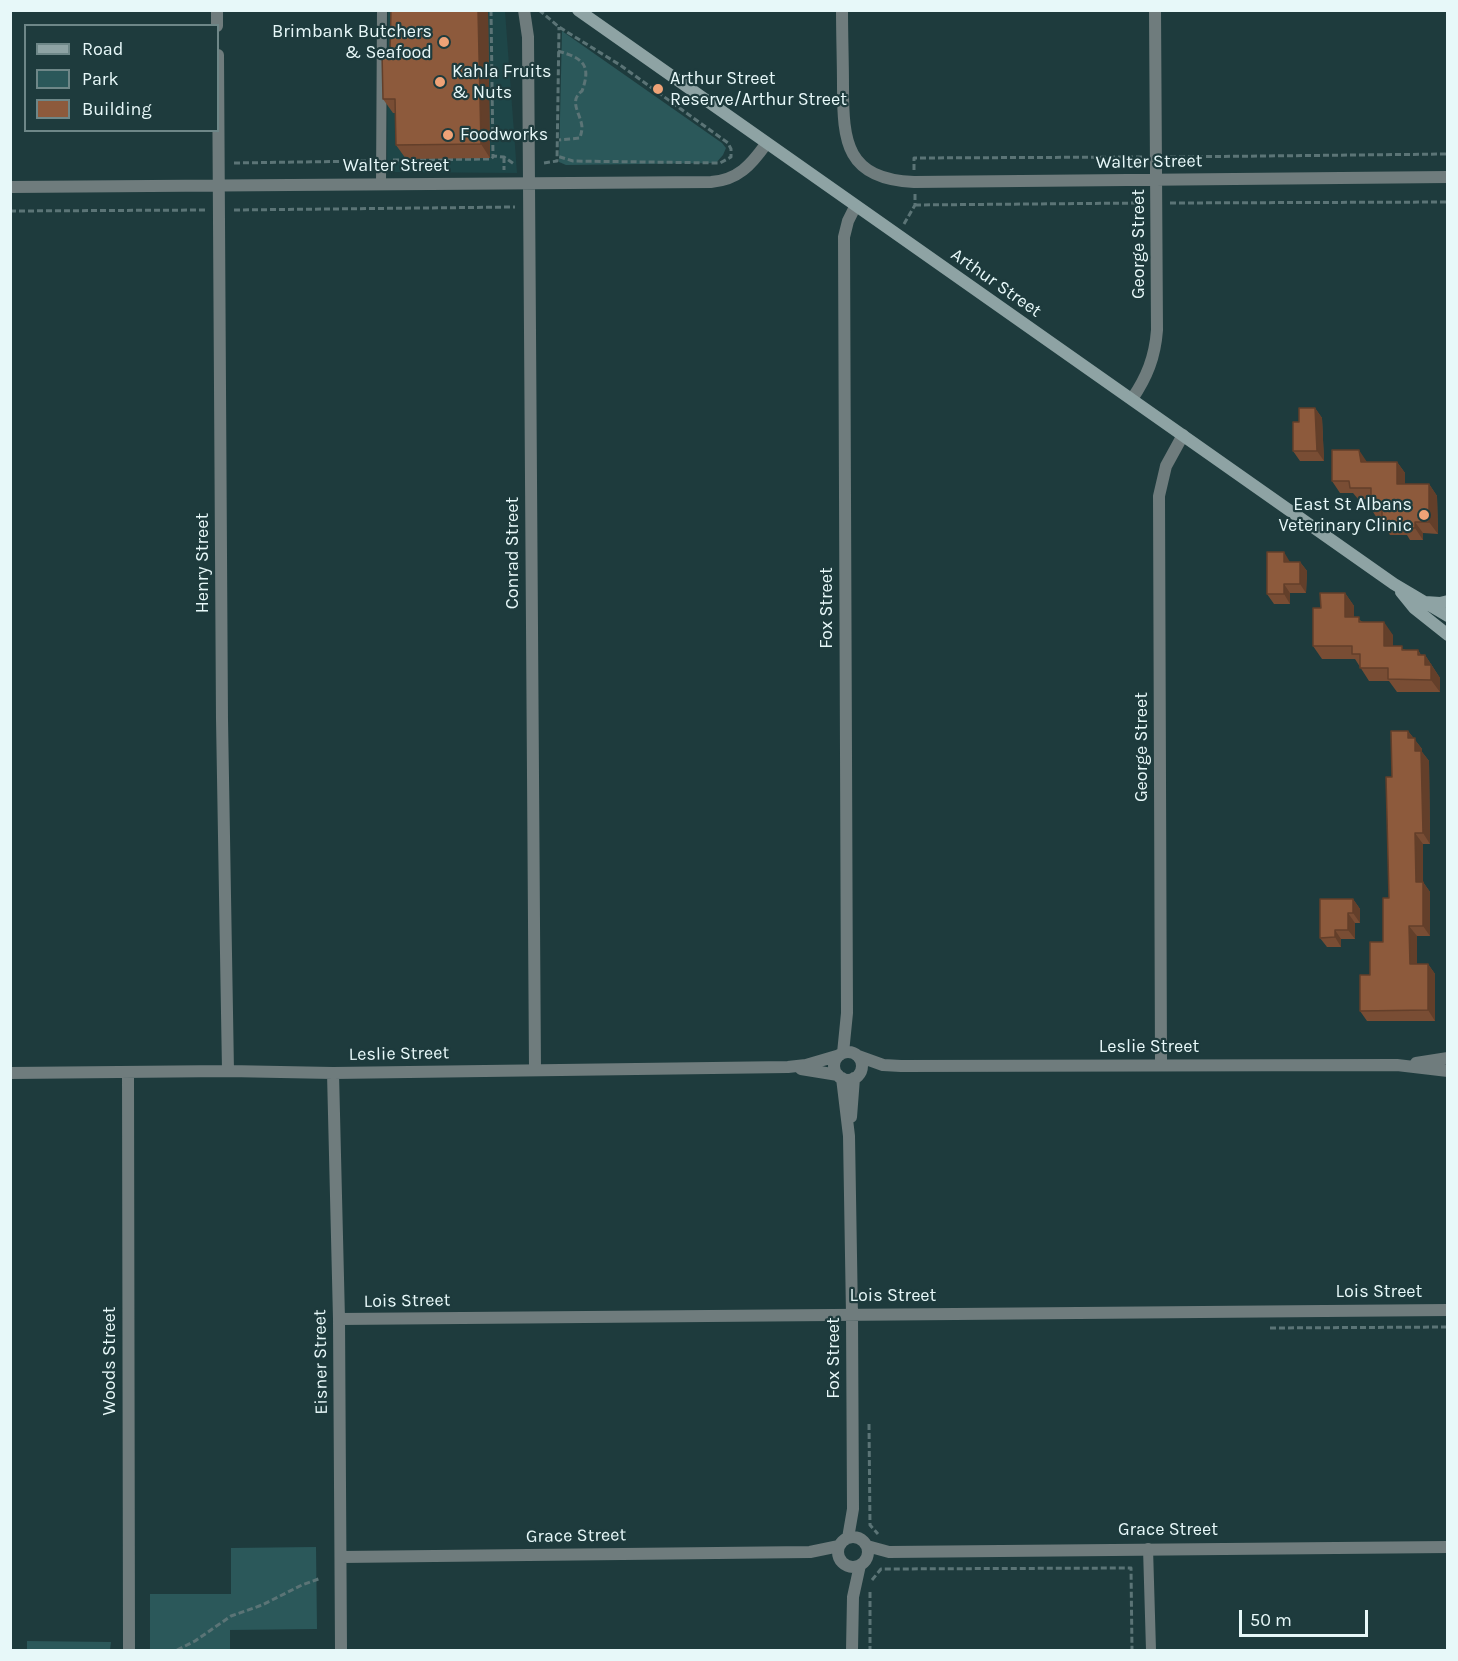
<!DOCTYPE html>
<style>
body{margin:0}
#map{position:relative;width:1458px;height:1661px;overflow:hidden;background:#1e3b3d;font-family:Karla,sans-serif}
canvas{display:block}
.frame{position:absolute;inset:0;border:12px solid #e7f8f9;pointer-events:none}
.legend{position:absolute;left:24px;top:24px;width:195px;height:108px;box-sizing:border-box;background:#1e3b3d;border:2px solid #6e8788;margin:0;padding:8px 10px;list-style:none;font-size:18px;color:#e7f8f9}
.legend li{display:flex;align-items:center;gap:12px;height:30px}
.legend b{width:30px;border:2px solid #6e8788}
.scale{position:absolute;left:1239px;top:1610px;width:129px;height:27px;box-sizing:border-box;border:3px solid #e7f8f9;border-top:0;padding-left:8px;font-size:18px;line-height:21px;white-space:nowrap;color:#e7f8f9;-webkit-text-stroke:4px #1e3b3d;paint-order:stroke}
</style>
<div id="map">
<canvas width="1458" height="1661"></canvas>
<div class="frame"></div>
<ul class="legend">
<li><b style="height:8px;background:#8ea3a4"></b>Road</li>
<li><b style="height:16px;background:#2b585a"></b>Park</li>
<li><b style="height:16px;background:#8d5a3c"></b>Building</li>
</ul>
<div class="scale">50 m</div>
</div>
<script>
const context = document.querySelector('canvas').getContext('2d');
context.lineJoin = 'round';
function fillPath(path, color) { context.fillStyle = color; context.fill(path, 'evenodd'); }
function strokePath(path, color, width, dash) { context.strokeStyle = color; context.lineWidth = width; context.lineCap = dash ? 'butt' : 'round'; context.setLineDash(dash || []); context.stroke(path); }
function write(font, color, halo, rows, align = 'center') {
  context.font = font + ' Karla,sans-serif'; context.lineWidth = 4.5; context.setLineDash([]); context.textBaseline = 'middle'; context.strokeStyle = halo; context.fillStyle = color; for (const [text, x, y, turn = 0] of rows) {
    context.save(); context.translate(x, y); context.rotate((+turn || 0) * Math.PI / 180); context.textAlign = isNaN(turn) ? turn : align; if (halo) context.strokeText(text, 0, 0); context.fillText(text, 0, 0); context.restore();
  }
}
fillPath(new Path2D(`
 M388,11H505L517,173L387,172Z`), '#1e4648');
fillPath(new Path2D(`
 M562,31L722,143L726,148L723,155L716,163L566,165L559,162Z
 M316,1547L317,1629L230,1630V1650H150V1594H231V1548Z
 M27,1641L111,1642L110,1650H27Z`), '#2b585a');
strokePath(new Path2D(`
 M491,10L493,156L504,157L514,164
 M539,10L559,27L620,65L728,143L731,149V157L720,163L573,161L557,156
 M558,51C582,58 592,64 582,91C568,101 581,114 582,127C582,131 581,134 580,138L559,140
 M504,157V170
 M1170,157L1448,154
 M393,160L491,159L493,157
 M234,163L368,161
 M544,163L557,161L559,27
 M914,170V158L1142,157
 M1170,203L1448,202
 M915,205L1143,203
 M234,210L515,207
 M10,211L206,210
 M904,224L915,205V194
 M1270,1328L1448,1327
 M869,1424L870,1525L878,1534
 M872,1580L881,1569L1131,1568L1132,1650
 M870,1592V1650
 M177,1650L195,1641L231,1616L262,1605L302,1585L321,1578`), '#5b7476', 3, [6, 3]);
strokePath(new Path2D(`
 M381,184L382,10
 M1148,1548L1151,1650`), '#6f7c7d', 10);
strokePath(new Path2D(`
 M217,10V26
 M524,10L528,37L535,1069
 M842,10C842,36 843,61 843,86C843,142 846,179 914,182L1448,177
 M218,55L222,719L228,1071
 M10,187L711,182C738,180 751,165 766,144
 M1132,399C1147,377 1155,357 1157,330L1155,10
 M834 1066a14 14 0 1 1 28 0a14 14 0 1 1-28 0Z
 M843,1053L847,1013L844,237L848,221L855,207
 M858,1056L883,1065L901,1066L1397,1065L1448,1071
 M1416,1063L1448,1058
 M1161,1065L1159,496L1166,466L1183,435
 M801,1069L838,1075
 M128,1072L129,1650
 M10,1073L228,1071L333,1073L788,1067L806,1065L840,1055
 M333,1073L339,1319L341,1650
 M842,1078L849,1136L852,1315L853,1509L848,1538
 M851,1117L854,1078
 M339,1319L1448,1310
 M838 1552a15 15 0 1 1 30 0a15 15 0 1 1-30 0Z
 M867,1546L889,1552L1448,1547
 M341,1557L810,1552L839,1546
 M852,1650L853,1597L860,1565`), '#6f7c7d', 12);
strokePath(new Path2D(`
 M578,10L1394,584L1448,616
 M1401,592L1414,608L1448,635
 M1425,602L1440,603L1448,601`), '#8ea3a4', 12);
fillPath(new Path2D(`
 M391,10H488L490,158L406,159L396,145V113H393L383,99L390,53Z
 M1315,408L1322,418L1324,461H1300L1293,451L1299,422Z
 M1367,462H1397L1405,473V484H1429L1437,496L1438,534L1423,533V540H1410L1407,535H1390L1382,523V521H1379L1371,509V499H1358L1353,493H1340L1332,481Z
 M1290,562H1300L1307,571L1306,593H1290V604H1274L1267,594Z
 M1345,593L1354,606V617L1363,622L1393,635V646L1406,650H1418L1421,655H1425L1440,678V692H1397L1389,681H1369L1355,659H1322L1313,646L1321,608Z
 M1408,731L1422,749V752L1429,761L1430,844H1423V882L1430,892V936H1417V964H1428L1435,974V1021H1367L1360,1011L1370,975L1383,942L1389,898L1392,777Z
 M1353,899L1360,909V923H1355V939H1341V947H1327L1320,938Z`), '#794d34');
fillPath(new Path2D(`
 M478,10H488L490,158L481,144Z
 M1315,408L1322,418L1324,461L1317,451Z
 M1359,450L1367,462H1361Z
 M1397,462L1405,473V496L1397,484Z
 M1429,484L1437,496L1438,534L1429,522Z
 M1415,522L1423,533V540L1415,528Z
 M1284,552L1290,562H1284Z
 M1300,562L1307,571L1306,593L1300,584Z
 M1284,584L1290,593V604L1284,594Z
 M1345,593L1354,606V629L1345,617Z
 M1384,622L1393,635V659L1384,646Z
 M1418,650L1425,662V655L1440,678V692L1431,680L1418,655Z
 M1408,731L1422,749V752L1429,761L1430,844L1423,833L1415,751L1408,738Z
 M1415,833L1423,844V882L1430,892V936L1423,926L1416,882Z
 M1353,899L1360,909V923L1353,913Z
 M1348,913L1355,923V939L1348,930Z
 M1409,926L1417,936V974L1410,964Z
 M1335,930L1341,939V947L1335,937Z
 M1428,964L1435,974V1021L1428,1010Z`), '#633f2a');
const building = new Path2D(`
 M391,10H478L481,144L396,145L395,99H383L382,53H390Z
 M1299,408H1315L1317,451H1293V422H1299Z
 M1332,450H1359L1361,462H1397V484H1429V522H1415V528H1402V524L1382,523V509H1371V488H1350L1349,481H1332Z
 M1267,552H1284V562H1300V584H1284V594H1267Z
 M1320,593H1345V617H1359V622H1384V646H1402V650H1418V655H1425V665H1431V680L1388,679V668H1360V654H1352V646H1313V608H1321Z
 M1391,731H1408V738H1415V751H1421L1423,833H1415L1416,882H1423V926H1409L1410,964H1428V1010L1360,1011V975H1370V942H1383V898H1389L1386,777H1392Z
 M1320,899H1353V913H1348V930H1335V937L1320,938Z`);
fillPath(building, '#8d5a3c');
strokePath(building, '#633f2a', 1.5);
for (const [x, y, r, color] of [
 [444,42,6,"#efa377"],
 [440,82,6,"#efa377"],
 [658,89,6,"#efa377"],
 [448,135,6,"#efa377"],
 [1424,515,6,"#efa377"]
]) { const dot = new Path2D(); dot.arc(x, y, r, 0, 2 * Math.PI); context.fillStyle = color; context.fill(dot); strokePath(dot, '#1e3b3d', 2); }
write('18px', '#e7f8f9', '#1e3b3d', [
 ["Brimbank Butchers",432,32,"right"],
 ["& Seafood",432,53,"right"],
 ["Kahla Fruits",452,72],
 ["& Nuts",452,93],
 ["Arthur Street",670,79],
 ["Reserve/Arthur Street",670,100],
 ["Foodworks",460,135],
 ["East St Albans",1412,505,"right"],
 ["Veterinary Clinic",1412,526,"right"]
], 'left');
write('18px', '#e7f8f9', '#1e3b3d', [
 ["Walter Street",1149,162,-1],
 ["Walter Street",396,166],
 ["George Street",1139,244,-90],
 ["Arthur Street",996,283,35],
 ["Conrad Street",513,553,-90],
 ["Henry Street",203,563,-90],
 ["Fox Street",827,608,-90],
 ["George Street",1142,747,-90],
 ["Leslie Street",1149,1047],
 ["Leslie Street",399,1054,-1],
 ["Lois Street",1379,1292],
 ["Lois Street",893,1296],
 ["Lois Street",407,1301,-1],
 ["Fox Street",834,1358,-90],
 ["Woods Street",110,1361,-90],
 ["Eisner Street",321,1362,-91],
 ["Grace Street",1168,1530],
 ["Grace Street",576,1536,-1]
]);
</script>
